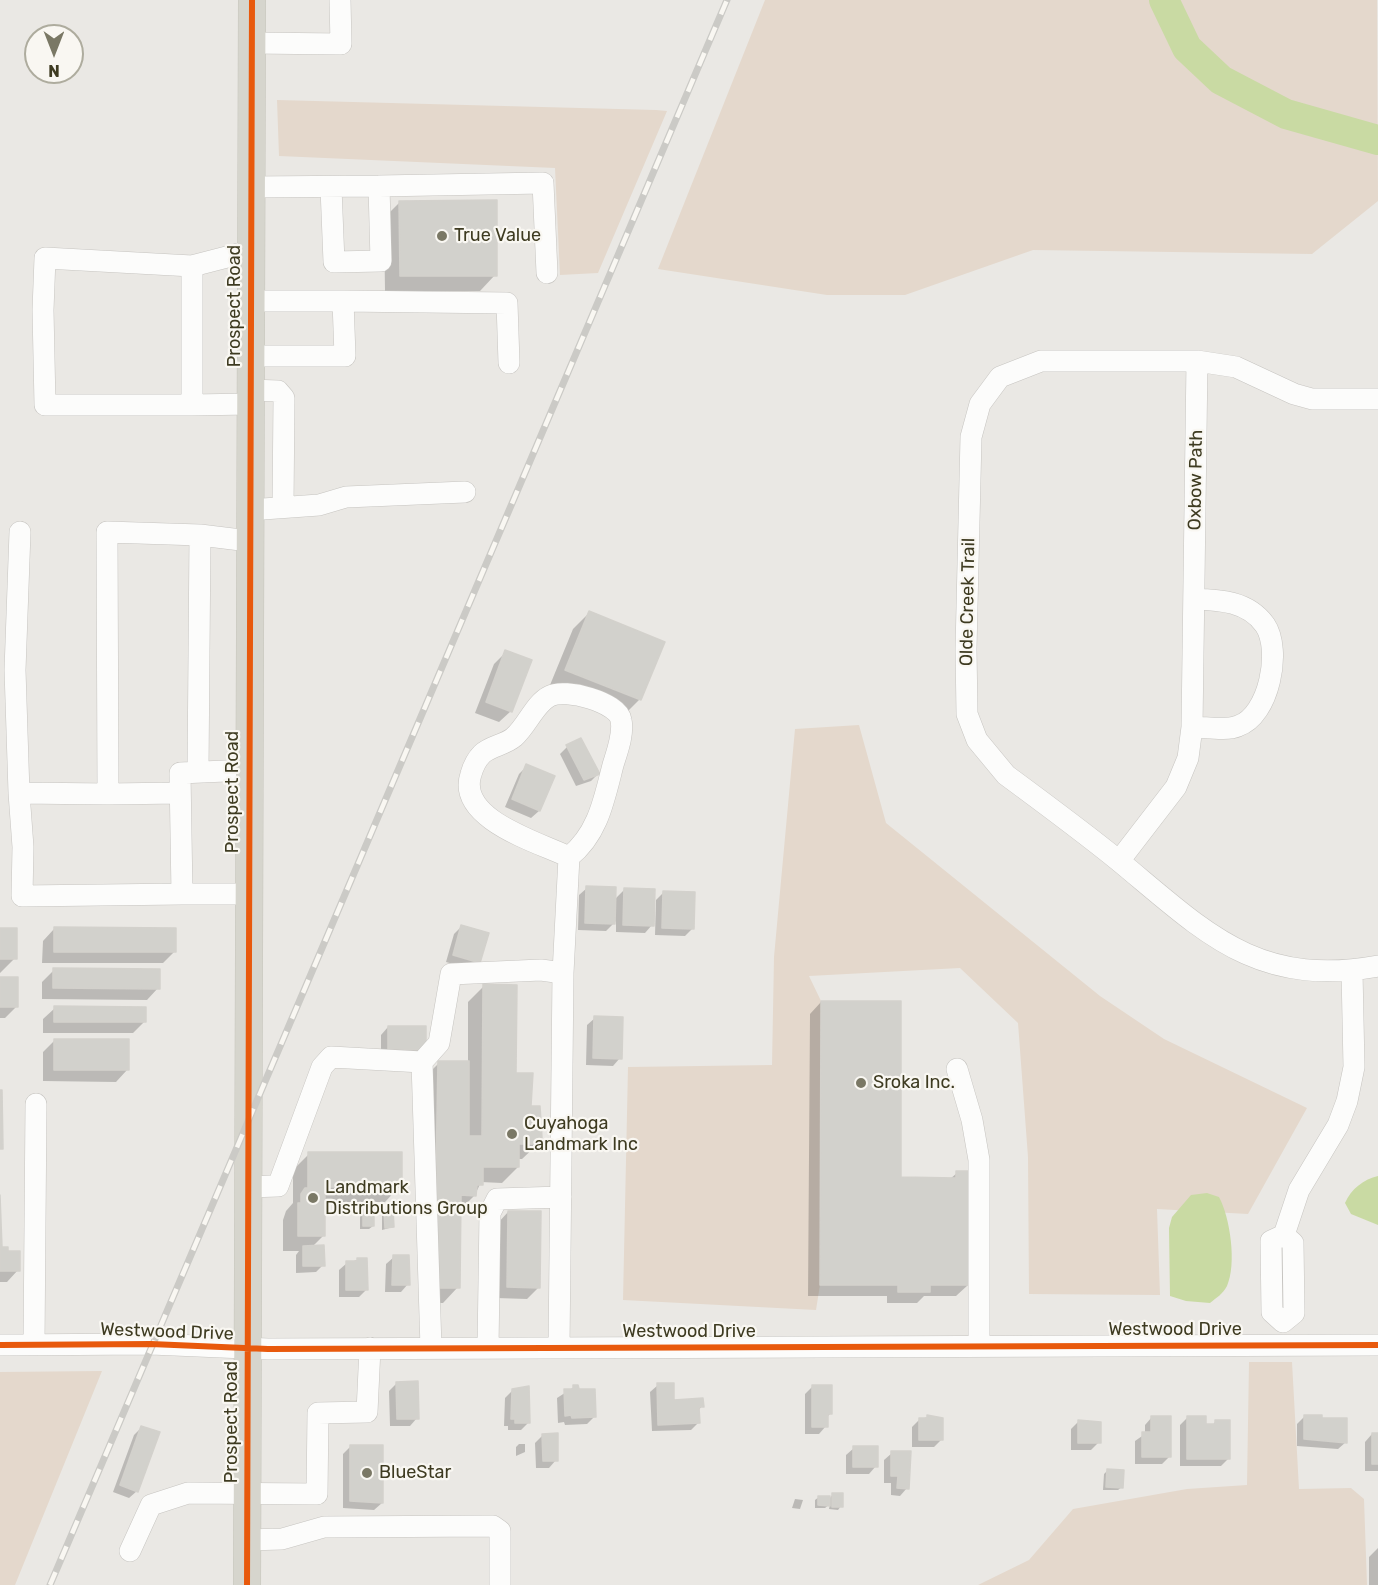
<!DOCTYPE html>
<style>
body{margin:0}
#map{position:relative;width:1378px;height:1585px;overflow:hidden;background:#eae8e4;font-family:Rubik,sans-serif}
canvas{display:block}
.north{position:absolute;left:24px;top:24px;width:60px;height:60px;box-sizing:border-box;background:#f9f7f2;border:2px solid #aeac9e;border-radius:50%;rotate:180deg;font-size:16px;font-weight:700;line-height:24px;text-align:center;color:#3e3b21}
.north::after{content:'';display:block;margin:auto;width:21px;height:27px;background:#7a7865;clip-path:polygon(50% 0,100% 100%,50% 72%,0 100%)}
</style>
<div id="map">
<canvas width="1378" height="1585"></canvas>
<div class="north">N</div>
</div>
<script>
const context = document.querySelector('canvas').getContext('2d');
context.lineJoin = 'round';
function fillPath(path, color) { context.fillStyle = color; context.fill(path, 'evenodd'); }
function strokePath(path, color, width, dash) { context.strokeStyle = color; context.lineWidth = width; context.lineCap = dash ? 'butt' : 'round'; context.setLineDash(dash || []); context.stroke(path); }
function write(font, color, halo, rows, align = 'center') {
  context.font = font + ' Rubik,sans-serif'; context.lineWidth = 4.5; context.setLineDash([]); context.textBaseline = 'middle'; context.strokeStyle = halo; context.fillStyle = color; for (const [text, x, y, turn = 0] of rows) {
    context.save(); context.translate(x, y); context.rotate((+turn || 0) * Math.PI / 180); context.textAlign = isNaN(turn) ? turn : align; if (halo) context.strokeText(text, 0, 0); context.fillText(text, 0, 0); context.restore();
  }
}
fillPath(new Path2D(`
 M765,0H1377L1378,201L1312,254L1033,250L905,295H827L658,269Z
 M277,100L656,110L667,111L598,273L560,275L555,168L279,156Z
 M859,725L886,823L1100,996L1164,1039L1307,1108L1248,1214L1157,1209L1160,1295L1029,1294L1028,1157L1018,1023L960,968L809,976L821,1001L820,1285L816,1310L623,1300L628,1067L772,1065L774,957L795,729Z
 M1249,1362H1292L1299,1489L1351,1488L1364,1499L1367,1585H978L1029,1560L1073,1509L1187,1489L1247,1485Z
 M102,1371L15,1585H0V1372Z`), '#e4d8cc');
fillPath(new Path2D(`
 M1378,1176V1225L1351,1214L1345,1203C1351,1189 1364,1179 1378,1176Z
 M1207,1193L1219,1197C1230,1217 1237,1264 1227,1286C1223,1294 1216,1298 1210,1303L1186,1301L1170,1296L1169,1228L1172,1217L1191,1195Z`), '#c9daa3');
fillPath(new Path2D(`
 M400,202L495,275L480,291H385L384,218Z
 M589,613L640,699L624,715L550,685L573,629Z
 M506,652L511,711L499,722L475,713L494,664Z
 M567,747L598,774L591,781L576,786L560,754Z
 M527,766L539,811L531,818L505,807L519,774Z
 M587,888L614,900L624,890L652,925L645,933L616,932V921L606,931L578,930L579,895Z
 M664,892L693,928L685,936L655,935L656,900Z
 M462,926L478,962L471,969L446,962L454,934Z
 M0,929L15,958L0,973Z
 M54,929L174,952L163,963H42L43,941Z
 M54,970L158,988L147,1000L42,999V982Z
 M0,979L16,1007L5,1018H0Z
 M484,986L514,1074L529,1107L538,1144L522,1159H518V1167L502,1183L481,1182L475,1195L459,1211L458,1287L443,1303H419L423,1079L439,1063H468V1002Z
 M821,1002L899,1179H950L957,1173L968,1285L956,1296H924L917,1303H887V1296H808L810,1014Z
 M55,1008L144,1022L133,1033H43V1019Z
 M595,1018L620,1058L613,1066L586,1065L587,1025Z
 M388,1027H425L417,1057H381V1035Z
 M54,1041L127,1070L116,1082L43,1081V1052Z
 M309,1154L400,1186L385,1202H323L324,1235L312,1247L323,1265L316,1272L296,1273V1255L299,1251H283V1220L286,1211L293,1203V1170Z
 M0,1196V1248L18,1270L7,1282H0Z
 M364,1212L373,1226L369,1229H360V1215Z
 M385,1212L393,1227L382,1230V1215Z
 M508,1212L539,1287L527,1299L496,1298L497,1224Z
 M394,1257L408,1284L401,1292H385L386,1264Z
 M357,1260L366,1290L359,1297H339V1270L347,1263Z
 M397,1383L417,1418L410,1426H390L389,1391Z
 M658,1385L673,1401L702,1406L698,1411V1423L691,1430L652,1431L650,1392Z
 M574,1387L594,1417L587,1424L565,1425L564,1422L558,1423L557,1398Z
 M812,1387L831,1413L826,1418V1426L819,1434H805V1394Z
 M513,1390L528,1423L521,1430H508V1426H504L505,1398Z
 M1305,1416L1346,1442L1338,1449L1297,1446V1424Z
 M928,1417L941,1440L934,1447H912V1427L920,1419Z
 M1152,1417L1169,1457L1162,1464H1135V1441L1145,1434V1425Z
 M1187,1418L1205,1426H1212L1215,1422L1229,1458L1221,1466H1180V1425Z
 M1079,1421L1099,1442L1091,1450H1071V1429Z
 M142,1427L137,1491L129,1498L113,1492L134,1435Z
 M1372,1434H1378V1471H1365V1442Z
 M543,1435L556,1460L549,1468H536L535,1443Z
 M519,1444H525V1452L516,1456V1447Z
 M351,1446L382,1503L374,1510L343,1508V1454Z
 M854,1448L876,1466L869,1474H846V1455Z
 M892,1453L907,1488L900,1496L891,1495V1483H884V1460Z
 M1107,1471L1122,1487L1118,1490H1103L1104,1474Z
 M833,1494L841,1506L838,1510L829,1509L830,1504L825,1508H815V1500L819,1497L830,1498Z
 M795,1499L803,1500L800,1509L792,1508Z
 M1378,1548V1585H1369V1557Z`), '#0003');
strokePath(new Path2D(`
 M1164,0L1187,48L1221,80L1286,114L1378,140`), '#c9daa3', 30);
const building = new Path2D(`
 M497,200V276H400L399,201Z
 M589,611L665,642L641,700L565,670Z
 M505,650L532,660L512,712L486,702Z
 M581,738L600,774L584,780L566,745Z
 M526,764L555,776L540,811L512,799Z
 M586,886L616,887L615,924L585,923Z
 M624,888L655,889L654,926L623,925Z
 M663,891L695,892L694,929L662,928Z
 M461,925L489,933L480,963L453,955Z
 M54,927L176,928V952H54Z
 M0,928H17V959H0Z
 M53,968L160,969V989L53,988Z
 M0,977H18V1007H0Z
 M483,984L517,985L516,1073H533L531,1106H540L542,1138H540L539,1144H519V1167H483V1185H477L476,1196L461,1195L460,1288H434L438,1061H469V1136H482Z
 M821,1001H901V1177L956,1178V1171H970L969,1285H930V1292H898V1285H820Z
 M54,1006L146,1007V1022H54Z
 M594,1016L623,1017L622,1059L593,1058Z
 M388,1026H426V1050H388Z
 M54,1039H129V1070H54Z
 M0,1090H2L3,1149H0Z
 M308,1152H402V1187H325V1236H298V1203H301V1194L305,1188H308Z
 M0,1195L2,1247H8V1251H20V1271H0Z
 M363,1210H374V1226H363Z
 M384,1210H393L394,1227L385,1228Z
 M508,1211H541L540,1288L507,1287Z
 M324,1245L325,1266H303V1246Z
 M393,1255H409L410,1285H392Z
 M357,1258H367L368,1290H346V1261H357Z
 M418,1381L419,1419H397L396,1382Z
 M657,1383H674V1400L703,1398L704,1407H699L700,1423L658,1425Z
 M573,1385H578L579,1389H595L596,1417L572,1418L571,1415L565,1416L564,1389H573Z
 M812,1385H832V1414H828V1427H812Z
 M529,1386L530,1423H515V1419H511L512,1389Z
 M927,1415L943,1418V1440H919V1418H927Z
 M1304,1415H1322V1418H1347V1443L1304,1439Z
 M1151,1416H1171V1457H1142V1432H1151Z
 M1187,1416H1206V1424H1215V1420H1230V1459H1187Z
 M1078,1420L1101,1422V1443H1078Z
 M141,1426L160,1432L138,1492L120,1485Z
 M558,1433V1461H543L542,1434Z
 M1372,1433H1378V1464H1372Z
 M350,1445H383V1503L350,1501Z
 M853,1446H878V1467H853Z
 M891,1451H911L909,1489L897,1488L898,1476H891Z
 M1107,1469L1124,1470L1123,1488L1106,1487Z
 M832,1493H843V1507H832Z
 M818,1496H830V1506L818,1505Z`);
fillPath(building, '#d2d1cc');
strokePath(building, '#d3d1cc', 1.5);
const minor = new Path2D(`
 M252,43L341,44L340,0
 M379,186L543,183L547,273
 M251,187L379,186L381,261L334,262L331,188
 M192,266L45,258L43,310L45,405H192
 M343,301L507,303L509,363
 M250,356H345L343,301H250
 M250,390L278,391L284,398L283,507
 M1378,399H1312L1294,394L1236,367L1197,361H1041L1000,377L980,404L971,437L966,649L967,714L977,740L1006,775C1044,803 1082,831 1119,861C1205,932 1256,988 1378,966
 M250,404L192,405V266L250,251
 M249,510L319,505L346,497L465,492
 M20,532L15,670L19,793L108,794
 M1192,727C1206,727 1226,731 1238,726C1269,716 1282,650 1265,625C1248,601 1220,600 1194,599
 M198,772L200,535L249,541
 M19,793L23,847L22,896L182,894
 M180,793L108,794L107,532L200,535
 M1119,861L1176,787L1188,758L1192,727L1197,361
 M248,894H182L180,773L248,770
 M563,973L569,857C598,834 604,800 613,765C617,752 624,734 621,720C618,702 565,688 550,696C535,703 527,726 514,737C505,745 490,746 482,754C477,759 473,767 471,774C456,819 538,842 569,857
 M422,1062L439,1043L451,974L541,970L563,973L559,1348
 M957,1069L972,1120L979,1160V1346
 M249,1187L278,1186L322,1067L331,1057L422,1062L431,1348
 M1284,1235L1293,1243L1294,1313L1283,1322L1272,1312L1271,1241L1284,1235L1299,1190L1338,1125L1347,1101L1354,1067L1352,971
 M0,1345L151,1344L268,1349L1378,1345
 M34,1345L36,1104
 M488,1348L490,1213L497,1199L561,1197
 M247,1540L282,1539L324,1527L493,1526L500,1531V1585
 M130,1551L151,1505L188,1493L317,1494L318,1413L367,1412L370,1348`);
const major = new Path2D(`
 M247,1585L252,0`);
strokePath(minor, '#c6c4c0', 22);
strokePath(major, '#c6c5bc', 28);
strokePath(minor, '#fcfcfb', 21);
strokePath(major, '#d6d5cd', 27);
const rail = new Path2D(`
 M50,1585L727,0`);
strokePath(rail, '#cbcac6', 7);
strokePath(rail, '#f9f7f2', 4.5, [14]);
strokePath(new Path2D(`
 M0,1345L151,1344L268,1349L1378,1345
 M247,1585L252,0`), '#e8590c', 6);
for (const [x, y, r, color] of [
 [442,236,6,"#7a7865"],
 [861,1083,6,"#7a7865"],
 [512,1134,6,"#7a7865"],
 [313,1198,6,"#7a7865"],
 [367,1473,6,"#7a7865"]
]) { const dot = new Path2D(); dot.arc(x, y, r, 0, 2 * Math.PI); context.fillStyle = color; context.fill(dot); strokePath(dot, '#f9f7f2', 2); }
write('18px', '#3e3b21', '#f9f7f2', [
 ["True Value",454,236],
 ["Sroka Inc.",873,1083],
 ["Cuyahoga",524,1124],
 ["Landmark Inc",524,1145],
 ["Landmark",325,1188],
 ["Distributions Group",325,1209],
 ["BlueStar",379,1473]
], 'left');
write('18px', '#3e3b21', '#f9f7f2', [
 ["Prospect Road",235,306,-90],
 ["Oxbow Path",1196,480,-89],
 ["Olde Creek Trail",968,602,-89],
 ["Prospect Road",233,792,-90],
 ["Westwood Drive",1175,1330],
 ["Westwood Drive",167,1332,2],
 ["Westwood Drive",689,1332],
 ["Prospect Road",232,1422,-90]
]);
</script>
